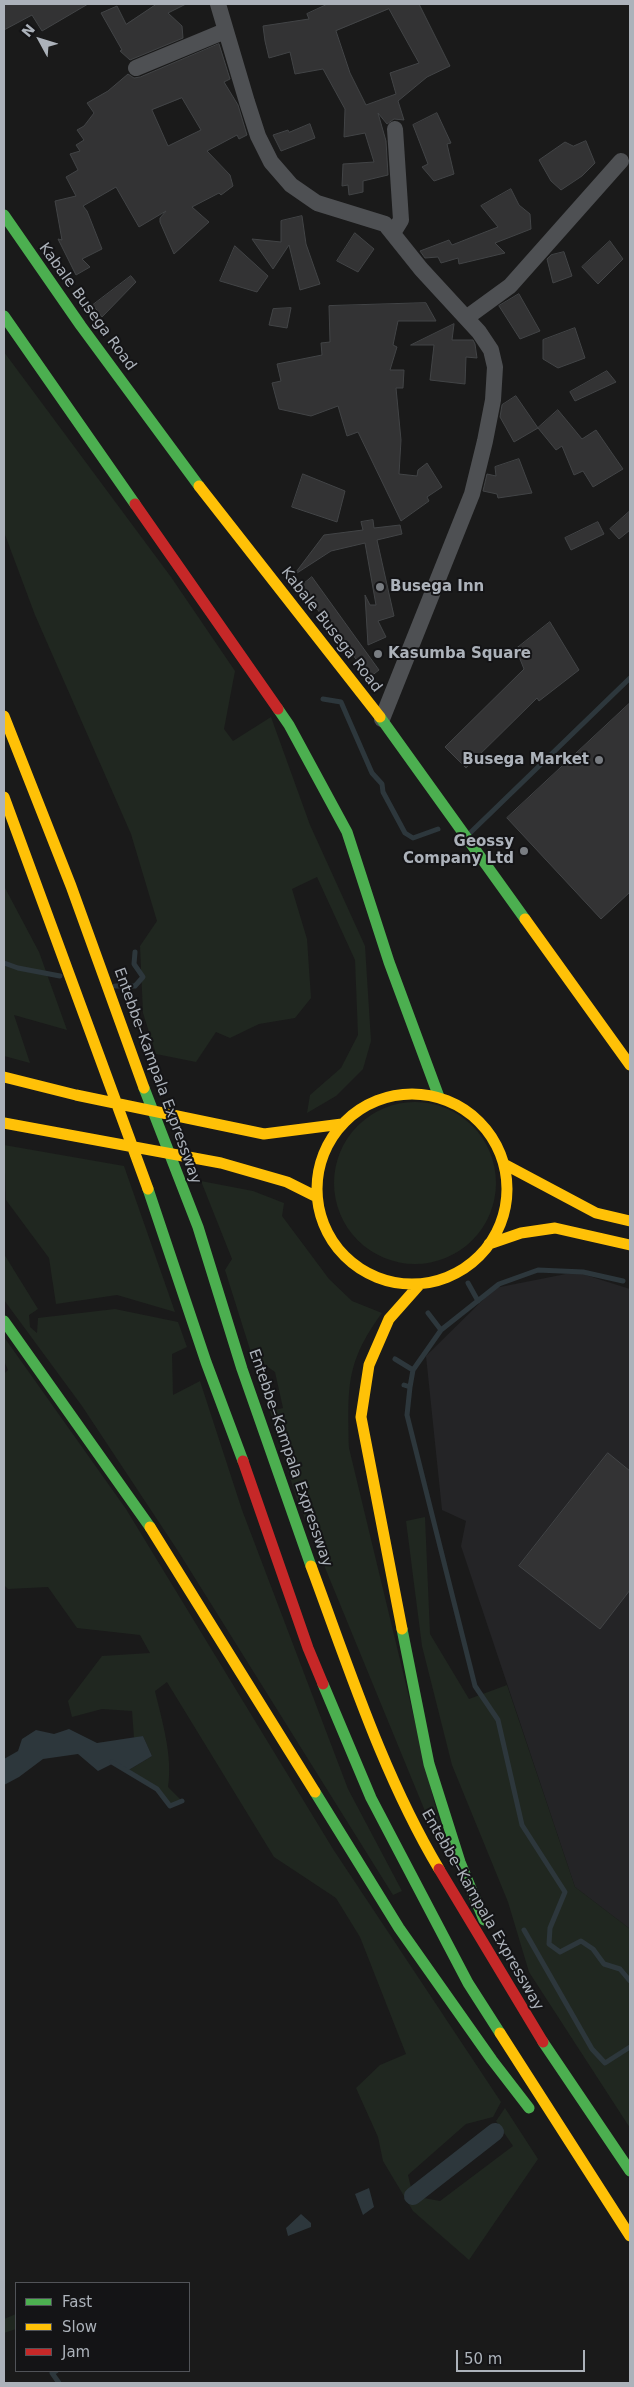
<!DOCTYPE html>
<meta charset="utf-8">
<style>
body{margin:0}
#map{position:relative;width:634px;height:2387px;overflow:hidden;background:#1a1a1a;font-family:"DejaVu Sans",sans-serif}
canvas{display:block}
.frame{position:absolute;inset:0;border:5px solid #acb2ba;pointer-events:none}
.legend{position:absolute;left:15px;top:2282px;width:175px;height:90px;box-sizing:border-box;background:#141416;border:1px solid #515358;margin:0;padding:6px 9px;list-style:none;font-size:15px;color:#acb2ba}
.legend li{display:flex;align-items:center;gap:10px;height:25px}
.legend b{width:25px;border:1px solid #515358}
.north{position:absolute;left:15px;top:15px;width:50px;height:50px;-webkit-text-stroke:4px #141416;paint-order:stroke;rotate:309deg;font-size:14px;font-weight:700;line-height:20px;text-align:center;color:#acb2ba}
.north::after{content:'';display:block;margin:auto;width:18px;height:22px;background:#acb2ba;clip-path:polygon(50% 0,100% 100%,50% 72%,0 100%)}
.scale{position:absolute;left:456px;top:2350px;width:129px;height:22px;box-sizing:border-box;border:2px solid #acb2ba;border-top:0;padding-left:6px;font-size:15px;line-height:18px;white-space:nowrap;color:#acb2ba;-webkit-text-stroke:4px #141416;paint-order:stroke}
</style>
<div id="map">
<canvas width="634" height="2387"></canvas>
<div class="frame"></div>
<ul class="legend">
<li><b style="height:6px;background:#4caf50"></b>Fast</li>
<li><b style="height:6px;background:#ffc107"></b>Slow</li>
<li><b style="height:6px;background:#c62828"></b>Jam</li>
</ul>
<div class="north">N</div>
<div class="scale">50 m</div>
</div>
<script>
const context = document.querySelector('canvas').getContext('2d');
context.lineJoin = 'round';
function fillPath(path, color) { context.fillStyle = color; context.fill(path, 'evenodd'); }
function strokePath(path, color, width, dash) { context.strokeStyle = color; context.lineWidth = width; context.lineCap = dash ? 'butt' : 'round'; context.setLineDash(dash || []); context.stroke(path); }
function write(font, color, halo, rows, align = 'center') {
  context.font = font + ' "DejaVu Sans",sans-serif'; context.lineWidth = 4; context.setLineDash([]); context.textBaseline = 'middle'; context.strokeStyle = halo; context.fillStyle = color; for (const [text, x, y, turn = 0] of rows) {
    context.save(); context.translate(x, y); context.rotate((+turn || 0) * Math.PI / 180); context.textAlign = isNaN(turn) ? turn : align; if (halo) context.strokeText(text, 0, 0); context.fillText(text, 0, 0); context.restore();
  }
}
fillPath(new Path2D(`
 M576,1272L630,1289V1929L575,1887L461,1546L466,1521L442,1510L426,1356L495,1288Z`), '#242426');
fillPath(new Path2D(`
 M4,352L171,577L235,671L224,729L233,741L271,717L310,825L365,946L371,1041L363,1069L336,1096L307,1113L310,1095L341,1068L358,1035L355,960L317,877L292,889L307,939L311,998L295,1018L259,1024L230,1038L216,1032L196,1062L156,1054L143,1013L140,946L157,921L131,834L35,615L4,532Z
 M4,886L39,952L67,1030L14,1015L30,1063L4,1056Z
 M334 1183a81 81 0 1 1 162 0a81 81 0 1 1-162 0Z
 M4,1145L124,1166L175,1312L117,1295L56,1304L49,1258L6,1200Z
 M201,1181L253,1191L284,1203L282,1216L329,1279L352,1301L382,1313C345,1363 348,1388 349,1448L441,1830L434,1833L296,1497L270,1411L283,1408L275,1372L258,1360L253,1359L225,1270L232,1259Z
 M4,1254L38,1309L29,1315L30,1327L37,1333L38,1318L115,1309L178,1322L187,1347L172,1354L173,1395L200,1381L242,1510L348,1789L402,1891L393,1895L178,1551L82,1406L4,1300Z
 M4,1337L126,1509L333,1849L501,2102L493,2117L466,2124L408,2175L413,2196L440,2201L513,2146L496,2121L505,2108L538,2159L469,2260L413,2211L383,2161L378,2137L356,2088L380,2065L406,2054L360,1937L336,1898L274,1857L167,1682L155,1691C162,1721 173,1756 168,1787L182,1801L170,1806L157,1789L127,1771L152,1756L143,1736L134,1738L132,1711L102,1709L72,1717L68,1701L102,1656L150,1653L140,1635L77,1628L48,1587L8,1589L4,1585V1374L8,1370L4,1361Z
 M425,1517L430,1634L469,1699L507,1685L575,1887L630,1929V2128L529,1972L508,1902L452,1765L422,1646L406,1521Z
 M16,2314V2329L4,2333V2319Z`), '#202720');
fillPath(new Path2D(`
 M69,1729L97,1743L143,1736L152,1756L127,1771L114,1763L98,1771L78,1754L43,1759L19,1777L4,1785V1759L18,1751L22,1739L36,1730L54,1734Z
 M369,2188L374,2207L363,2215L355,2194Z
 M301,2214L311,2223V2227L288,2236L286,2228Z`), '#2d373c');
strokePath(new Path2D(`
 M323,699L341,702L372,773L382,784L383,792L405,833L413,838L438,829
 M471,832L630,678
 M4,963L18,968L60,976
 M115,986H135L143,977L134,964L135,952
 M468,1283L478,1301
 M428,1313L441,1330
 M395,1359L413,1370
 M404,1385L410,1387L407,1415L475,1686L498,1720L522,1825L565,1892L550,1928L549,1944L560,1952L581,1941L593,1949L604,1964L620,1969L630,1981
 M410,1387L413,1370L441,1330L499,1284L538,1270L583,1272L623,1281
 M112,1762L157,1789L170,1806L182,1801
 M524,1930L592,2049L605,2063L630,2047
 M56,2371L52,2373L59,2383`), '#2d373c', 5);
strokePath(new Path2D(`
 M413,2196L495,2132`), '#2d373c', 18);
const building = new Path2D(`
 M4,4H88L42,31L32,15L4,30Z
 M157,4H186L168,13L182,26L183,38L130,60L120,51L122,50L101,13L117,6L126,24Z
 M328,4H419L450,66L427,77L398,101L404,120L394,119L387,124L378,113L386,141L388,175L363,181V192L349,195L348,185L342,186L343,164L374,162L365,133L344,137L345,109L323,69L295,74L290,52L269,58L265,41L263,26L309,19L307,14ZM389,9L419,63L390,73L396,94L366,105L350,73L336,31Z
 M219,44L230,79L224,82L238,105L247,135L239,139L237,135L207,151L230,175L233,186L221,195L219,193L192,207L209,222L174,254L160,222V218L166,211L139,227L116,187L83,206L87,211L102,249L82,259L90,267L76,275L58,239L62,240L55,201L76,196L66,177L78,170L70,154L80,151L76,145L84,140L77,130L84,126L94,113L87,103L108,91L128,74L134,78L140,77ZM182,98L201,130L168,146L152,110Z
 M437,113L451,143L447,144L454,174L434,181L422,167L428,164L413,125Z
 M310,124L315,138L281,151L273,135L288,130L289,132Z
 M586,141L595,163L582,176L561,190L551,181L539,160L565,142L573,146Z
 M511,189L519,205L530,214L531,229L495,243L505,253L459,264L458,258L441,263L438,257L425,258L420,251L449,240L452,245L498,227L481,206Z
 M302,216L306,244L320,284L300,290L289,245L273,269L252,239L281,242V221Z
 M355,233L374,249L358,272L337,261Z
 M610,241L623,259L598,284L582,267Z
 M235,246L268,276L257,292L220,281Z
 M564,252L572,276L553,283L547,259L551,255Z
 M131,276L136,282L102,317L93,305Z
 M519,294L540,331L520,339L499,306Z
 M426,303L436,321H398L393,345L397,347L390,370H404L403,388H396L401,440L399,474L417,476L418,470L427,463L442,487L427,497L429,501L401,521L358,432L347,436L338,406L311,416L279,409L272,383L281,381L277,364L322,355L321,343L330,342L329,306Z
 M291,308L287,328L269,325L273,309Z
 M454,324L452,340H473L475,344L477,358L466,357L465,384L430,380L434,345H411Z
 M575,328L585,358L558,368L543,359V340Z
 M607,371L616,382L575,401L570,392Z
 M516,396L538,428L514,442L500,417L502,405Z
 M558,410L582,439L596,430L623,469L593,487L583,471L574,475L562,446L556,450L538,428Z
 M519,459L532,493L498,498L497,494L483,491L487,474L496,476L495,467Z
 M303,474L345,491L337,522L292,507Z
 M630,511V530L619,539L610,529Z
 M373,520L374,528L400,525L402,534L377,540L394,616L378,621L386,637L368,645L365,595L370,605H376L365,543L331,551L297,573L296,572L324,535L363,530L361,522Z
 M598,522L604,534L571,550L565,538Z
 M312,577L379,670L370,677L300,587Z
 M550,622L579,670L539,701L537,698L466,768L445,747L524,669L516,649Z
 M630,703V892L601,919L507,818Z
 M608,1453L630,1471V1590L600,1629L519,1566Z`);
fillPath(building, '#333334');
strokePath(building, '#424446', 1);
strokePath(new Path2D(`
 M218,4L247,102L258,136L271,162L291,185L317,203L385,224L421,269L479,332L491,350L495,367L493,400L485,441L472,494L382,719
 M136,68L225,31
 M393,233L401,220L395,129
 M466,318L510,286L621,161`), '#4e5053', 16);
strokePath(new Path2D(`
 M4,215L81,326L199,486
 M4,316L135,504
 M278,709L289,725L347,832L389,962L439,1097
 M380,717L525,919
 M144,1088L198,1227L242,1369L311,1566
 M148,1189L206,1362L243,1461
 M4,1321L150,1527
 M402,1629L429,1764L460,1862L484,1920
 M323,1684L371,1798L468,1983L500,2033
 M315,1792L399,1928L492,2060L529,2108
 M543,2042L630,2171`), '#4caf50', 11);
strokePath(new Path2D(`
 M199,486L380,717
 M4,716L71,886L144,1088
 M4,797L148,1189
 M525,919L630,1065
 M4,1077L76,1095L264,1134L342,1124
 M317 1189a95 95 0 1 1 190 0a95 95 0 1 1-190 0Z
 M4,1123L221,1163L287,1182L317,1197
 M504,1164L596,1213L630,1221
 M489,1244L521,1233L555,1228L630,1245
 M150,1527L315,1792
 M311,1566C349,1668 383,1775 439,1869
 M402,1629L361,1417L369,1365L389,1319L420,1284
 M500,2033L630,2236`), '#ffc107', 11);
strokePath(new Path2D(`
 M135,504L278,709
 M243,1461L308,1648L323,1684
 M439,1869L543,2042`), '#c62828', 11);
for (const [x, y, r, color] of [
 [380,587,5,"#797d82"],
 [378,654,5,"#797d82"],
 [599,760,5,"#797d82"],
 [524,851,5,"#797d82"]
]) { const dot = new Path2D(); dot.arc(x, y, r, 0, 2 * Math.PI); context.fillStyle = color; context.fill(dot); strokePath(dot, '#141416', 2); }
write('15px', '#acb2ba', '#141416', [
 ["Kabale Busega Road",87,307,54],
 ["Kabale Busega Road",331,630,52],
 ["Entebbe–Kampala Expressway",157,1076,70],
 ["Entebbe–Kampala Expressway",290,1458,71],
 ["Entebbe–Kampala Expressway",482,1910,60]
]);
write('bold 15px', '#acb2ba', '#141416', [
 ["Busega Inn",390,587],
 ["Kasumba Square",388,654],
 ["Busega Market",589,760,"right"],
 ["Geossy",514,842,"right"],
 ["Company Ltd",514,859,"right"]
], 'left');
</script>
